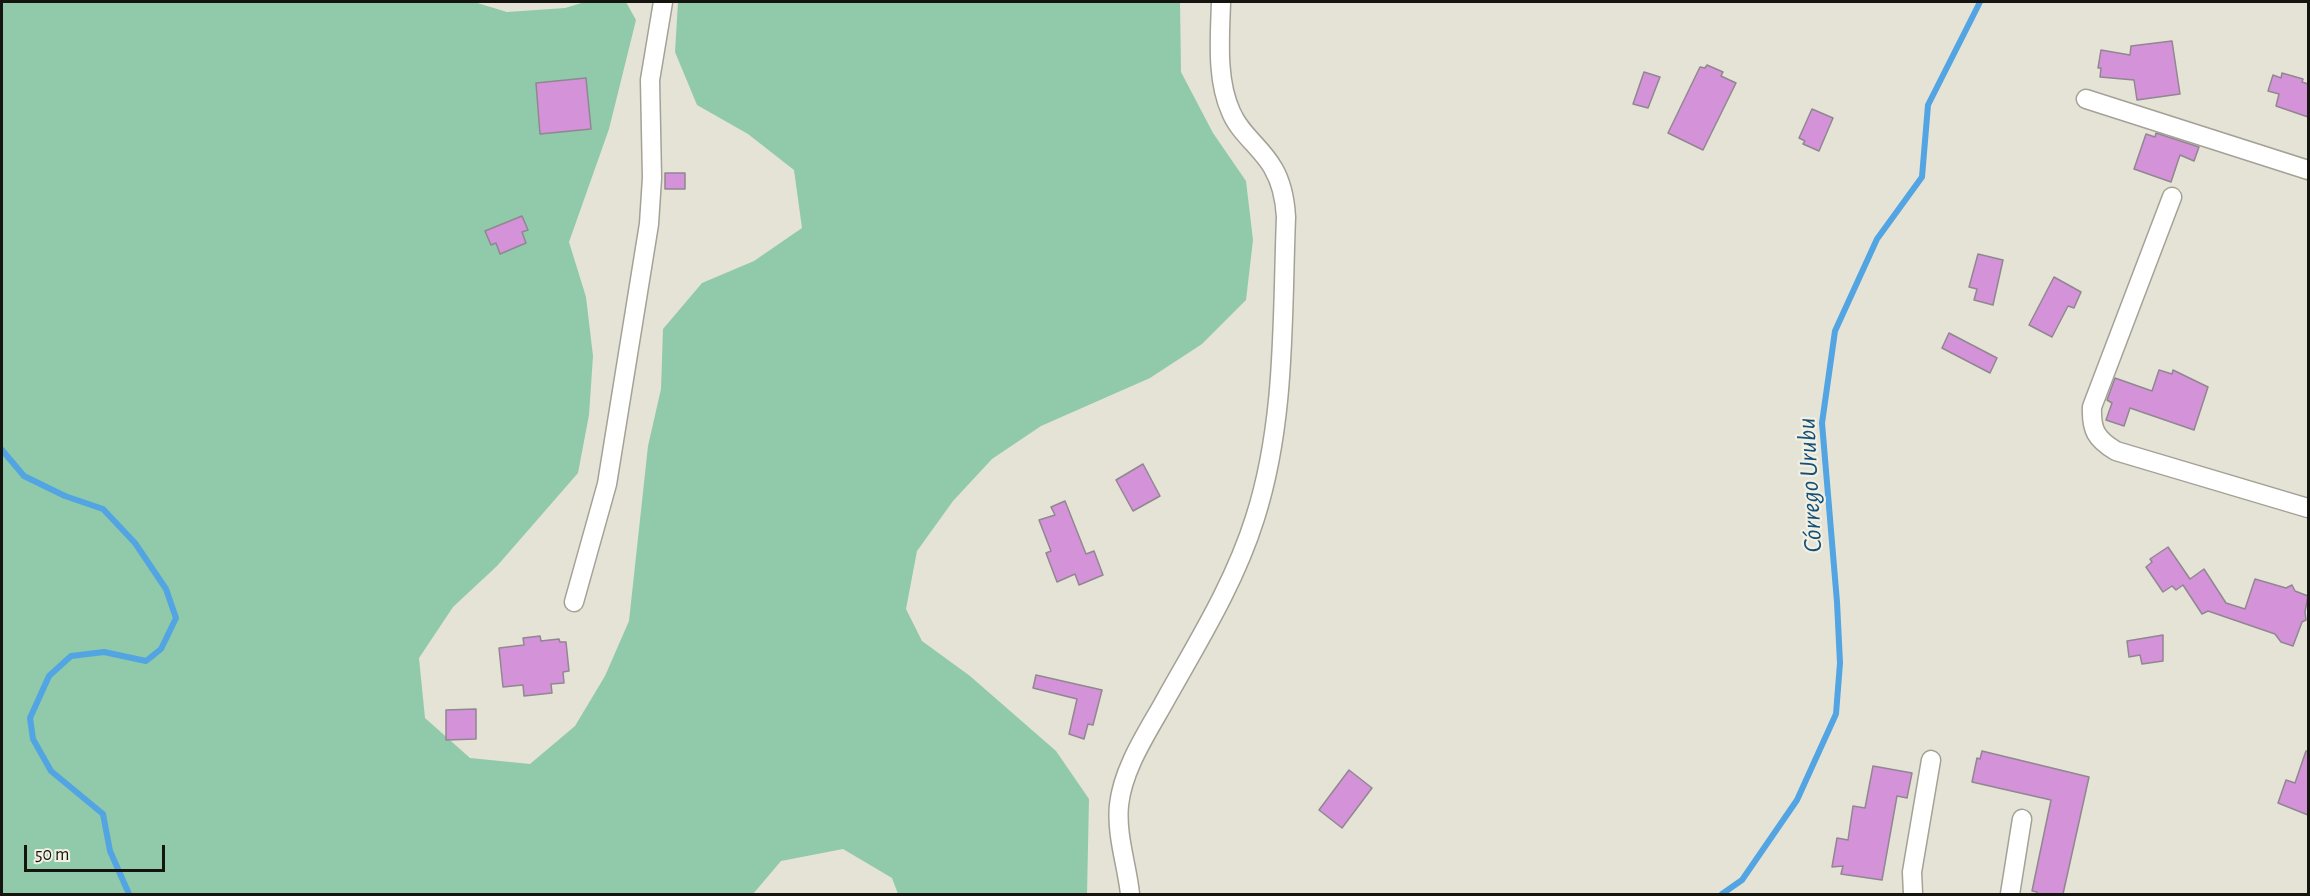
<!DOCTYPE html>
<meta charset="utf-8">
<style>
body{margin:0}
#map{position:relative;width:2310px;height:896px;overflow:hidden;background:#e4e3d6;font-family:"Alegreya Sans",sans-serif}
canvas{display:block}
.frame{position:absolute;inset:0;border:3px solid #15140f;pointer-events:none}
.scale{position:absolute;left:24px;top:845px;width:141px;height:27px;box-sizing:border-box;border:3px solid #15140f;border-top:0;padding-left:8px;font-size:18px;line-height:21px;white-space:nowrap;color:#15140f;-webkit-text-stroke:4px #f2f0e3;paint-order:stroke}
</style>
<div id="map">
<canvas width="2310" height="896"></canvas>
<div class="frame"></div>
<div class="scale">50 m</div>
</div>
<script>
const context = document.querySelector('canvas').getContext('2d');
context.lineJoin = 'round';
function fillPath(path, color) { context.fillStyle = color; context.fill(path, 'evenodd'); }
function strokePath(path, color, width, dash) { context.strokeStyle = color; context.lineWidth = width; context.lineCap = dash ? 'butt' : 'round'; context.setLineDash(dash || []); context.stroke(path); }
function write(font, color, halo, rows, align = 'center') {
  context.font = font + ' "Alegreya Sans",sans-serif'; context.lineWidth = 4.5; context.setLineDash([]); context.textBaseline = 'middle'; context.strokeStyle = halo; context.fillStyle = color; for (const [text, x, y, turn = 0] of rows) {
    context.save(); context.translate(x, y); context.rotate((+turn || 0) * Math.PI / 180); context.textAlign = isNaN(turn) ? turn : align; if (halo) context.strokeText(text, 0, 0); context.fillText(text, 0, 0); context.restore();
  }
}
fillPath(new Path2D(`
 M2,2H474L507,12L565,8L585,2H626L636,20L609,129L569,242L586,297L593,356L589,415L578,473L497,566L453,607L419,658L425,718L470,758L530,764L575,726L605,676L629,621L648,446L661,389L663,329L702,283L754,261L802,228L794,170L748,134L697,105L675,52L678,2H1180L1181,72L1213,133L1246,181L1253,240L1246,300L1202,344L1150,378L1041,426L992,459L953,501L917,551L906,609L922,641L970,676L1056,751L1089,799L1087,894H898L892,878L843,849L781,861L753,894H2Z`), '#90caaa');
strokePath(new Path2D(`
 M2,450L24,476L65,496L103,509L135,543L166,589L176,618L161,649L146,661L104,652L71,656L49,676L30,718L33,739L51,771L103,814L110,851L129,894
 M1722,894L1742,880L1797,800L1836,714L1840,663L1837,602L1822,423L1835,331L1877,239L1922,177L1928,105L1980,2`), '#52a4e3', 6);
const building = new Path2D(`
 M2172,41L2180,94L2137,100L2134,80L2100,77L2101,68H2098L2101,50L2130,55L2131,46Z
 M1707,65L1723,72L1721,76L1736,83L1703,150L1668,133L1700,67L1705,68Z
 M1644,72L1660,77L1648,108L1633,104Z
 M2282,73L2303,79L2302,82L2308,84V117L2276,106L2279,94L2268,91L2273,75L2281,78Z
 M586,78L591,129L540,134L536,83Z
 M1812,109L1833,118L1819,151L1803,144L1805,141L1799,138Z
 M2156,133L2199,147L2194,161L2180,155L2171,182L2134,169L2146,134L2155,137Z
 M665,173H685V189H665Z
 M522,216L528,230L522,232L526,243L500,254L496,243L491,245L485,231Z
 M1978,254L2003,260L1993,305L1974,300L1977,289L1969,287Z
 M2054,277L2081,292L2074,308L2068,306L2052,337L2029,325Z
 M1949,333L1997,358L1990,373L1942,348Z
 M2159,370L2172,374L2173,370L2208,387L2194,430L2130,408L2124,426L2106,420L2112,403L2107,400L2115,378L2152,391Z
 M1143,464L1160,496L1133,511L1116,480Z
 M1065,501L1086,554L1094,551L1103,575L1079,585L1075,574L1057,582L1046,553L1051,551L1039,520L1055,515L1051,507Z
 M2168,547L2190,579L2204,569L2226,603L2245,609L2255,579L2286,588L2292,585L2295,591L2308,596L2305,612L2306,620L2302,622L2293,646L2281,642L2275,634L2208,611L2202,614L2183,585L2176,590L2172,586L2163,592L2146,567L2152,562L2150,559Z
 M2163,635V661L2142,664L2140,655L2129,657L2127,641Z
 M540,636L541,641L559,639L560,642H566L569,671L563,672L564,683L551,684L552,693L524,696L523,685L503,687L499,648L524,645L523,638Z
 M1036,675L1102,690L1093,725L1088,724L1084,739L1069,734L1077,699L1033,688Z
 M476,709V739L446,740V710Z
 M1982,751L2089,777L2063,894H2037V892L2032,891L2051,800L1972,782L1977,758L1980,759Z
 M2306,751H2308V815L2278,803L2286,780L2295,783Z
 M1873,766L1912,773L1907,798L1897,796L1882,880L1841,874L1843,866L1832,867L1837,838L1848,840L1853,806L1865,808Z
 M1349,770L1372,788L1342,828L1319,810Z`);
fillPath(building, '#d492d9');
strokePath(building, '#908790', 1.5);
const minor = new Path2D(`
 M2086,99L2308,170
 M2172,197L2092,407C2091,430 2096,439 2116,451L2308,508
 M574,602L607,484L649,224L652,178L650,80L663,2
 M1130,894C1127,865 1116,835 1119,805C1123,767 1149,730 1167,697C1199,640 1235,582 1255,518C1286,421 1282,318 1286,217C1285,200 1282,183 1273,168C1262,148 1240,134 1231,112C1216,79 1220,37 1221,2
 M1913,894L1912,872L1931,760
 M2010,894L2022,819`);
strokePath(minor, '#a4a296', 21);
strokePath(minor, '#fff', 18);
write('italic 26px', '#125079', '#f2f0e3', [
 ["Córrego Urubu",1810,485,-93]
]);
</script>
